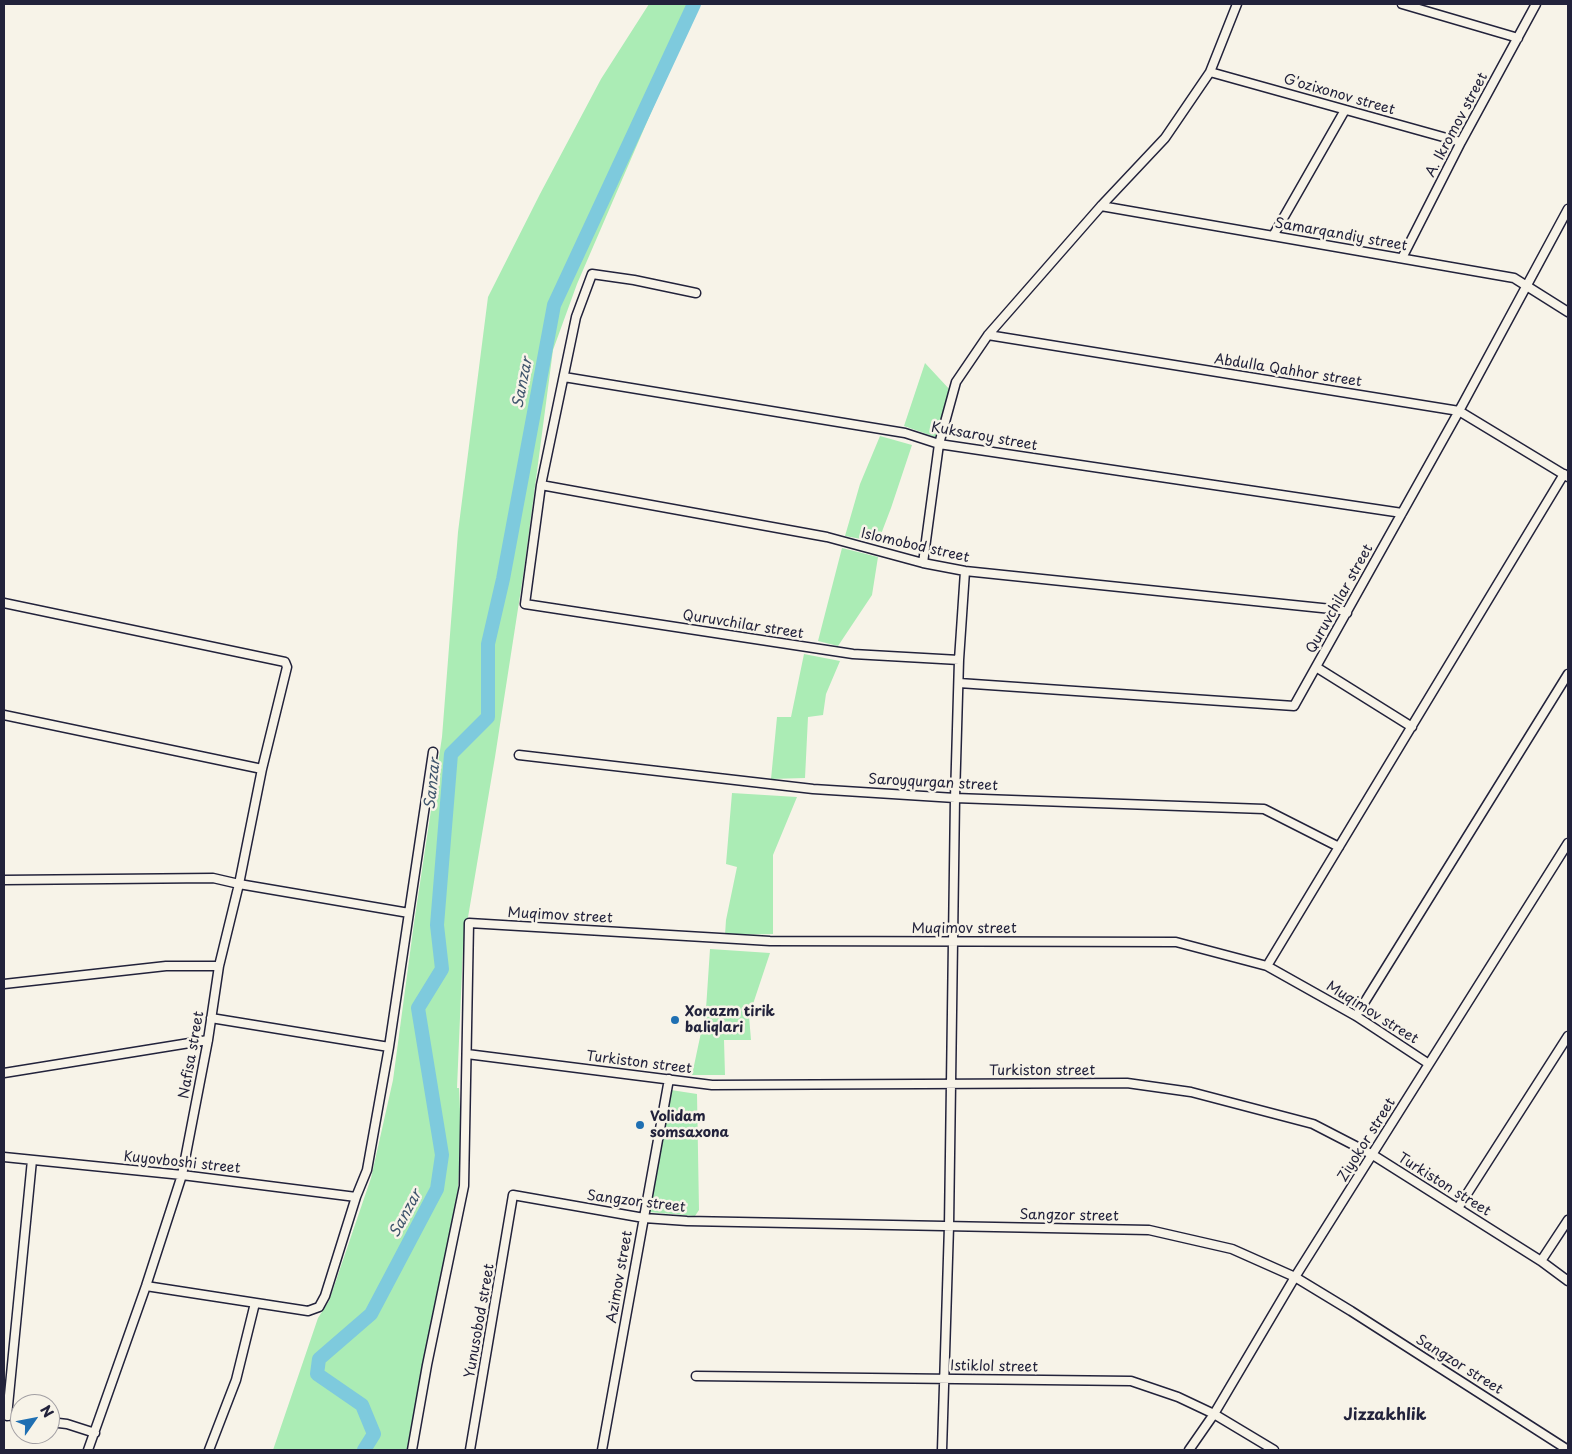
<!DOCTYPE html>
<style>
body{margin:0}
#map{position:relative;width:1572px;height:1454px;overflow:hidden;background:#f7f3e8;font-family:"Playpen Sans",sans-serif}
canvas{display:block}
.frame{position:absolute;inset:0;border:5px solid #22223b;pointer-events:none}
.north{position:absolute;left:10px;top:1394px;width:50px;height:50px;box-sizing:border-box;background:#f7f3e8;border:1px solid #a29fa3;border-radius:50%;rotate:57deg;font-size:14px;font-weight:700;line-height:20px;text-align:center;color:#22223b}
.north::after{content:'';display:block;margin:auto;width:18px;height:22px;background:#1f6fb2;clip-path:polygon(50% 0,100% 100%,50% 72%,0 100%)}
</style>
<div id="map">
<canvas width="1572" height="1454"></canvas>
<div class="frame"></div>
<div class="north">N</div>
</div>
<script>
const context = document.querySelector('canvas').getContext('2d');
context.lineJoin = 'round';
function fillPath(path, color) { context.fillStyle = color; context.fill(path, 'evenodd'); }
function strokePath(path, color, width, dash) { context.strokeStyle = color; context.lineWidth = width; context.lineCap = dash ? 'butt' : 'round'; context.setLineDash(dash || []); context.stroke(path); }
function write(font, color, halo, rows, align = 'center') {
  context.font = font + ' "Playpen Sans",sans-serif'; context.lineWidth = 5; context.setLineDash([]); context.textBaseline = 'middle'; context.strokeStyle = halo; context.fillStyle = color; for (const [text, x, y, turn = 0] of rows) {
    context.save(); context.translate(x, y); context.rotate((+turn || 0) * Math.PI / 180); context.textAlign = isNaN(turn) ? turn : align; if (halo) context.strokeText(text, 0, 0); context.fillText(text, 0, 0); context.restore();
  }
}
fillPath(new Path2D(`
 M649,4H700L653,108L577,284L553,350L524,570L495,757L463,947L457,1088H459L461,1129L458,1189L408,1450H273L318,1318L329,1301L371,1178L393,1080L414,923L442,737L458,532L488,297L540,194L601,79Z
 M925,363L951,391L938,438L904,426Z
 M880,436L912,445L891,508L878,542L845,536L860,484Z
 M842,548L878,557L872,595L838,646L818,641Z
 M804,654L840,661L826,694L823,715L808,717L805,778L771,779L777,717H791Z
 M732,793L797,797L773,855V934L725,935L726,920L737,867L726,864Z
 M710,949L770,953L749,1016L751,1040H724L725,1075H692L706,1009Z
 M671,1090L697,1094L699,1210L695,1216L649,1212Z`), '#abecb5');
strokePath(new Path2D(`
 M364,1450L374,1434L362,1405L317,1374L319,1359L371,1314L437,1189L442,1155L418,1008L442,969L437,925L451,754L488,717V644L503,579L554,305L694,4`), '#7ecadd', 14);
const minor = new Path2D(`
 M1402,4L1518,38
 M1210,72L1461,142
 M1101,206L1514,278L1568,312
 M1273,236L1345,110
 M1402,258L1461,142L1536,4
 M696,293L634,280L592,274L576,317L541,485L525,604L853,654L959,660
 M988,335L1459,411L1568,477
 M564,377L905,433L939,444L1402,513
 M541,485L827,537L923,563L965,571L1341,610L1347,613
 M923,563L939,444L956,382L988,335L1101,206L1165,138L1210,72L1237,4
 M4,603L285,662L287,667L262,769L239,884L219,966L208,1040L182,1175L146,1286L88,1450
 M1316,667L1412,727
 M959,683L1294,706L1459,411L1568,209
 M4,715L262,769
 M519,755L813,789L955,798L1264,809L1339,847
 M4,880L213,878L239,884L409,913
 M1267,966L1564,474
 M4,984L166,966H219
 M1356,1016L1568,674
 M211,1018L389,1047
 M467,1054L712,1085L1127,1083L1191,1092L1313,1124L1373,1155L1541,1261L1568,1281
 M4,1073L208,1040
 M4,1157L182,1175L356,1197
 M1458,1208L1568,1036
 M1541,1261L1568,1220
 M146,1286L308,1311L319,1307L325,1296L356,1197L367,1170L389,1047L433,752
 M696,1376L1131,1381L1178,1397L1214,1414L1274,1450
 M4,1415L20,1417
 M7,1416L32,1160
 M50,1422L67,1424L95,1433
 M209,1450L236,1380L255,1303
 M412,1450L427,1365L464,1186L469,923L770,941L1176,942L1267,966L1356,1016L1429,1064
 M470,1450L513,1195L644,1218L687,1221L1149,1230L1232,1249L1295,1277L1351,1311L1568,1450
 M602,1450L669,1079
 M942,1450L949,1226L955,798L959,660L965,571
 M1189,1450L1214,1414L1295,1277L1568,843`);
strokePath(minor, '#22223b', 11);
strokePath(minor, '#f7f3e8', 8);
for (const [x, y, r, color] of [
 [675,1020,5,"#1f6fb2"],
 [640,1125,5,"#1f6fb2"]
]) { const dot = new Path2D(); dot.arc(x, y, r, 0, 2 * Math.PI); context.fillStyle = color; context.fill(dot); strokePath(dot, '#f7f3e8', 2); }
write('14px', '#22223b', '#f7f3e8', [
 ["G'ozixonov street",1339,95,16],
 ["A. Ikromov street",1457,125,-62],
 ["Samarqandiy street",1341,235,10],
 ["Abdulla Qahhor street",1288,371,9],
 ["Kuksaroy street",984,437,10],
 ["Islomobod street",915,546,13],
 ["Quruvchilar street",1340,599,-61],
 ["Quruvchilar street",743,625,9],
 ["Saroyqurgan street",933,783,3],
 ["Muqimov street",560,916,3],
 ["Muqimov street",964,929],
 ["Muqimov street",1372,1013,32],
 ["Nafisa street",192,1055,-80],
 ["Turkiston street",639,1063,7],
 ["Turkiston street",1042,1071],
 ["Ziyokor street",1367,1140,-58],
 ["Kuyovboshi street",182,1163,6],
 ["Turkiston street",1444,1185,32],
 ["Sangzor street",636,1202,7],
 ["Sangzor street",1069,1216,1],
 ["Azimov street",620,1277,-80],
 ["Yunusobod street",480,1321,-80],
 ["Sangzor street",1459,1365,32],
 ["Istiklol street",994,1367,1]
]);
write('bold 14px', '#22223b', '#f7f3e8', [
 ["Xorazm tirik",685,1012],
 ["baliqlari",685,1028],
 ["Volidam",650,1117],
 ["somsaxona",650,1133]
], 'left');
write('italic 15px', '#3e546c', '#f7f3e8', [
 ["Sanzar",523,383,-79],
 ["Sanzar",433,784,-84],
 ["Sanzar",406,1214,-62]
]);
write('bold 16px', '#22223b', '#f7f3e8', [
 ["Jizzakhlik",1385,1416]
]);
</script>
